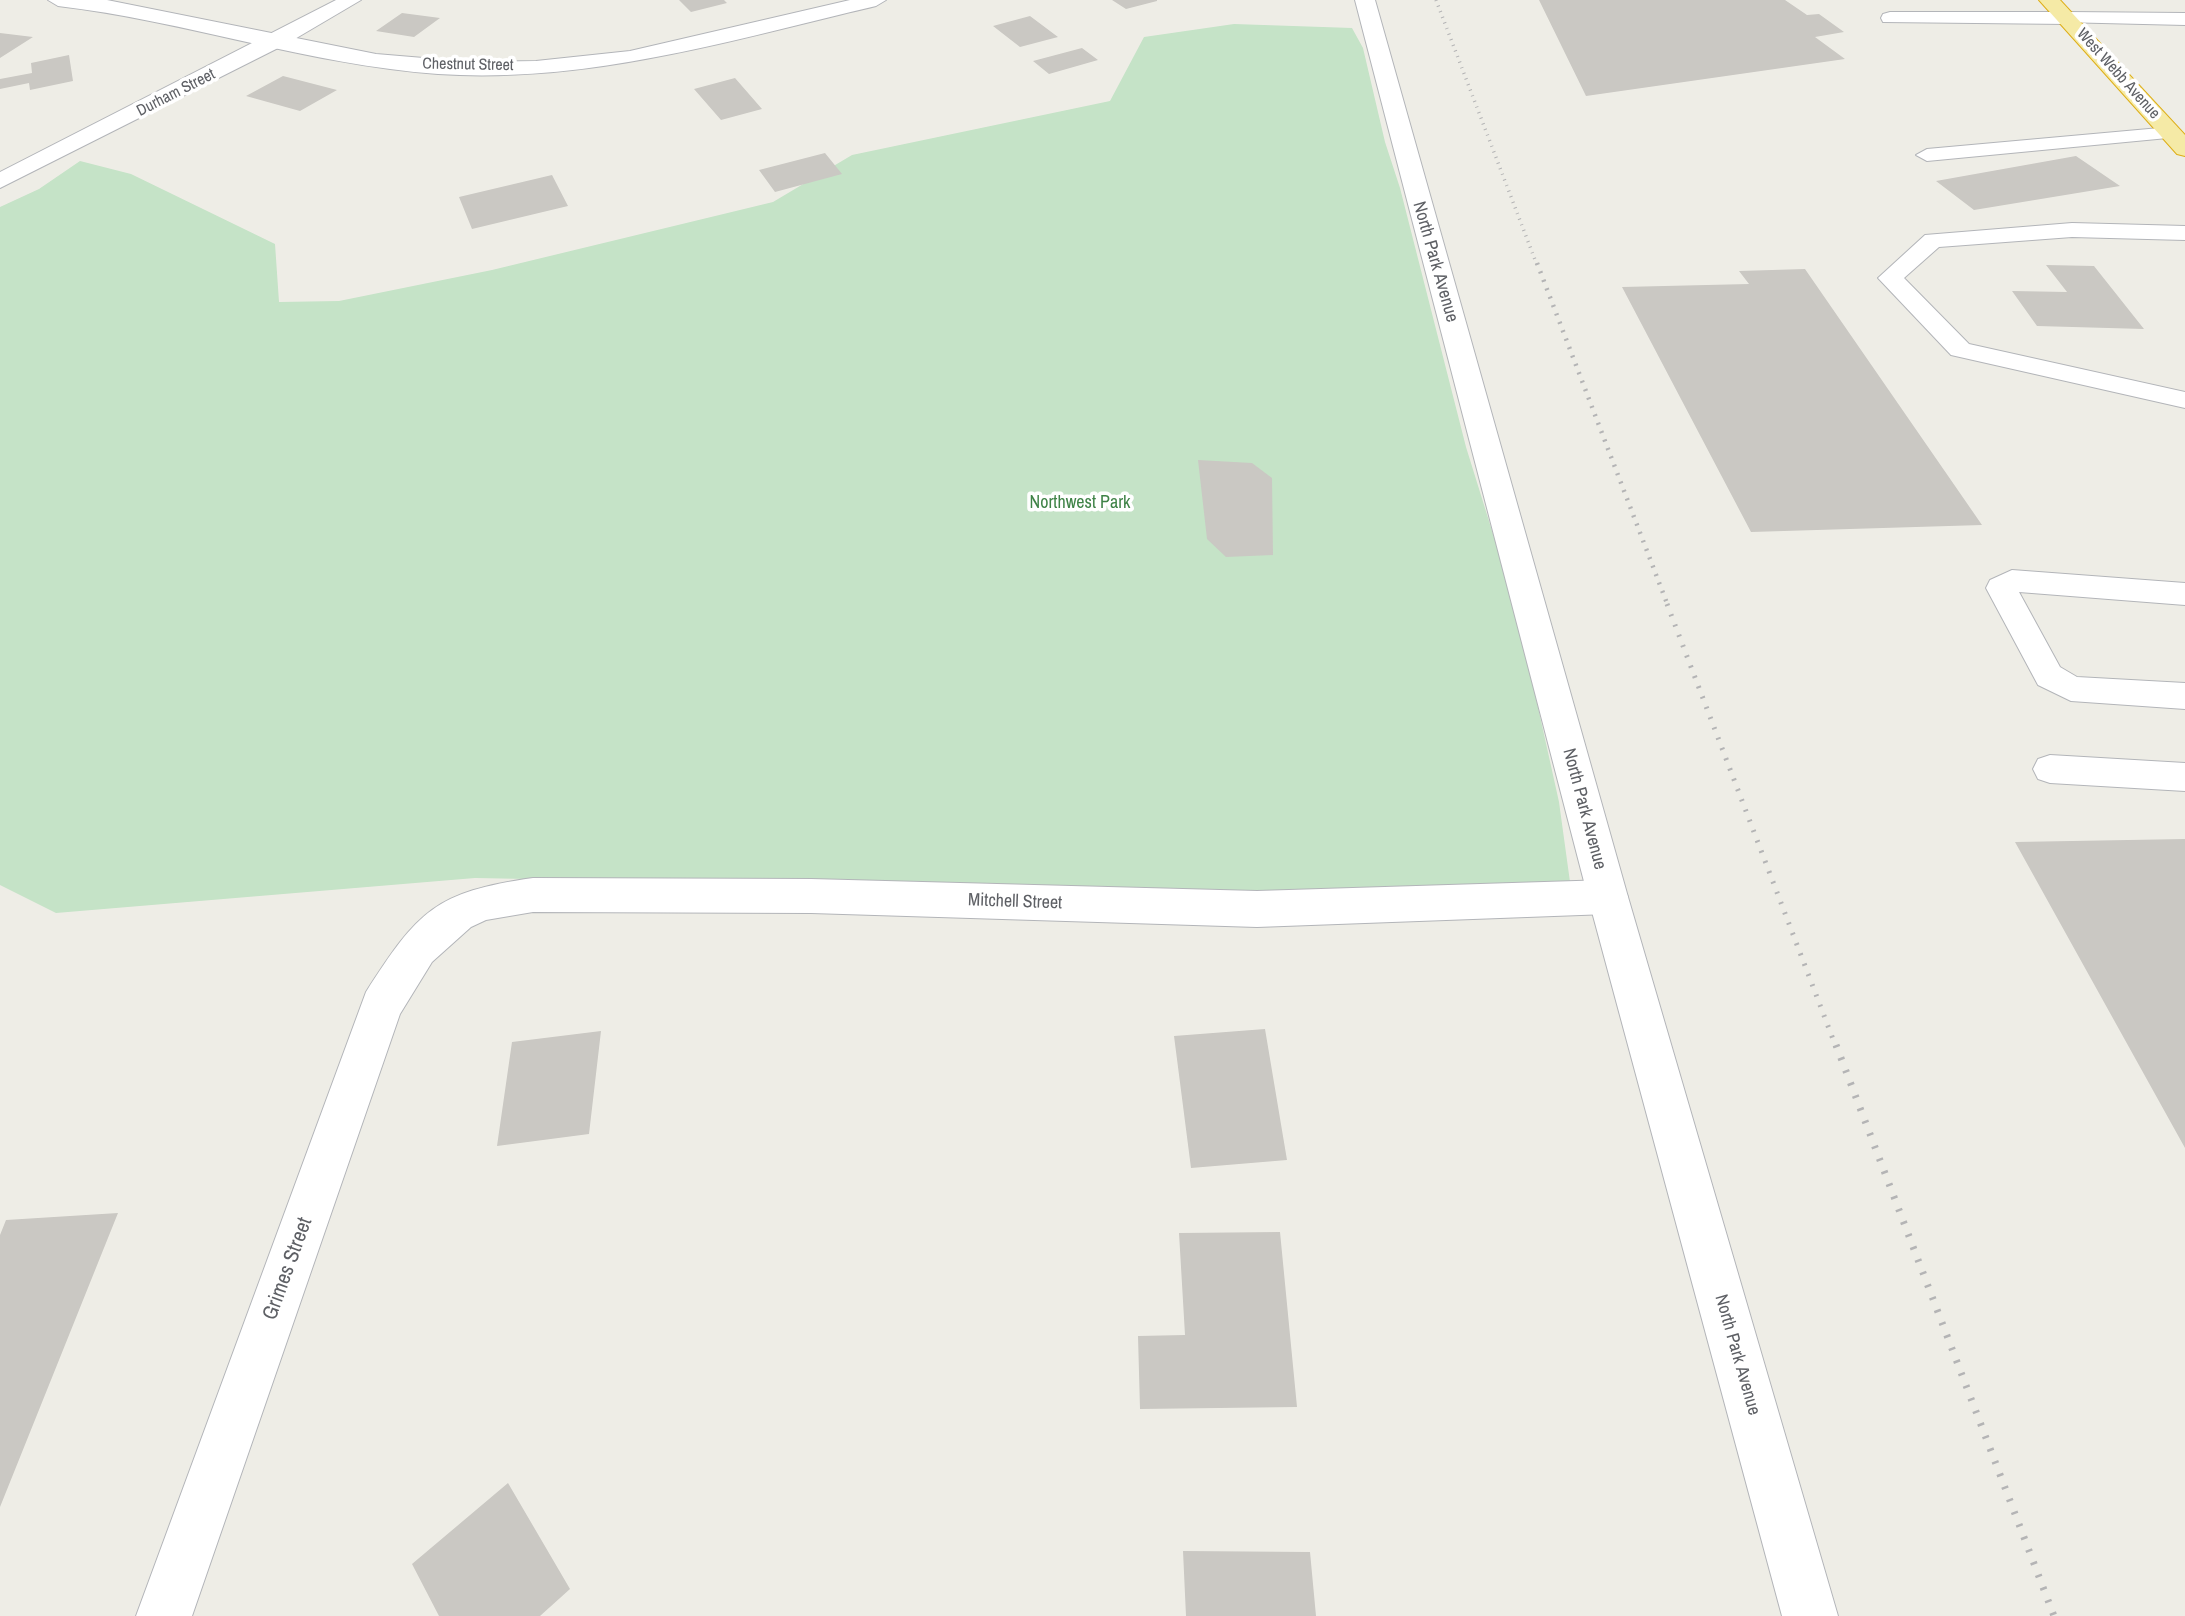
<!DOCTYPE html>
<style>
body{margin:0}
canvas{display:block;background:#eeede6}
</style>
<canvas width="2185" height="1616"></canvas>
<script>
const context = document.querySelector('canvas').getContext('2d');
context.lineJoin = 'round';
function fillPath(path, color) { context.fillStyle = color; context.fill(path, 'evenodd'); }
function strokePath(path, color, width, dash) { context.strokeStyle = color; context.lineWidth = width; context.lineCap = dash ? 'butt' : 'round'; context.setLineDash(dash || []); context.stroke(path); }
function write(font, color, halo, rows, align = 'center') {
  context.font = font + ' "Archivo Narrow",sans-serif'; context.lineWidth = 7; context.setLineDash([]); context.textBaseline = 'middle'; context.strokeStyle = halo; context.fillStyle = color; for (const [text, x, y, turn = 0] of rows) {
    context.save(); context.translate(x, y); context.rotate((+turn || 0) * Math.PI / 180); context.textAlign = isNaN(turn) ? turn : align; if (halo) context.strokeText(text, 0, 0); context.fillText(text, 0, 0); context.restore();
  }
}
fillPath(new Path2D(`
 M1234,24L1352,28L1363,48L1385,142L1400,188L1466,447L1516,608L1559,802L1570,882L1267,893L475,878L56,913L0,885V207L39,189L80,161L131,174L275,244L279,302L339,301L492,270L773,202L852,155L1110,101L1144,37Z`), '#c5e3c7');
fillPath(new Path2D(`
 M679,0H724L727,3L691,12Z
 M1112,0H1157V1L1126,9Z
 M1539,0H1785L1807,15L1819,14L1844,32L1815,37L1845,59L1586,96Z
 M402,13L440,18L414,37L376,31Z
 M1030,16L1058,37L1020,47L993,26Z
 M0,33L33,37L0,58Z
 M1082,48L1098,60L1049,74L1033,61Z
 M69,55L73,81L30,90L29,83L0,89V79L32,73L31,63Z
 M283,76L337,90L300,111L246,96Z
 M735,78L762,109L721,120L694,89Z
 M825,153L842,174L775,192L759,170Z
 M2076,156L2120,186L1974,210L1936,181Z
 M552,175L568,206L472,229L459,197Z
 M2046,265L2094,266L2144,329L2037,326L2012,291L2067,292Z
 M1805,269L1982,525L1751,532L1622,287L1749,284L1739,271Z
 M1198,460L1252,463L1272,478L1273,555L1226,557L1207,539Z
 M2185,839V1148L2015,842Z
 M1265,1029L1287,1160L1191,1168L1174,1036Z
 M601,1031L589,1134L497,1146L512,1042Z
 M118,1213L0,1507V1235L6,1220Z
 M1280,1232L1297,1407L1140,1409L1138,1336L1185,1335L1179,1233Z
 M508,1483L570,1589L540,1616H439L412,1564Z
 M1183,1551L1310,1552L1316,1616H1186Z`), '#cac8c3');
const service = new Path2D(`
 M1890,12H2067L2076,18L2067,24L1883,22L1881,18L1883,14Z
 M2171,127L2178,129L2182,133L2178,137L1927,161L1916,155L1927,149Z
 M2072,223L2185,226V240L2072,237L1939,247L1904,278L1969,344L2185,392V408L1951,355L1878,278L1925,235Z
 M2012,570L2185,583V605L2019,592L2060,667L2077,677L2185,683V709L2071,701L2038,685L1986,588L1990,580Z
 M2050,755L2185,763V791L2050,783L2038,779L2033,769L2038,759Z`);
const minor = new Path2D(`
 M48,0H107L376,54L471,62L536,61L630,51L850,0H886L876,6C732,40 588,84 438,74C310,65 186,21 58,6Z
 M2067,12L2185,13V25L2060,22L2057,18Z
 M533,878L811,879L1257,891L1608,880L1622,885L1628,897L1622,909L1608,914L1257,927L811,913L533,912L486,920L471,927L432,962L400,1014L192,1616H136L366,992C418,911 435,892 533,878Z`);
const tertiary = new Path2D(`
 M336,0H361L288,43L0,188V172Z
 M1355,0H1375L1628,897L1838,1616H1782L1588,897Z`);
const trunk = new Path2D(`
 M2039,0H2060L2185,135V156L2177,154Z`);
strokePath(service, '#b3b5b9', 2);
strokePath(minor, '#b3b5b9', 2);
strokePath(tertiary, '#b3b5b9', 2);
strokePath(trunk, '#deae17', 2);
fillPath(service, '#fff');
fillPath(minor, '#fff');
fillPath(tertiary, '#fff');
fillPath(trunk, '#f5eaa6');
strokePath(new Path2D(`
 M1436,0L1537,265`), '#b4b4b5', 3.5, [1, 5]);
strokePath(new Path2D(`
 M1537,263L1668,606`), '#b4b4b5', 4.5, [2, 7]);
strokePath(new Path2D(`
 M1667,604L1836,1047`), '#b4b4b5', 5, [2, 9]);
strokePath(new Path2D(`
 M1836,1045L2054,1616`), '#b4b4b5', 7, [2.5, 11]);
write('16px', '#5e6065', '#fff', [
 ["Chestnut Street",468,65,1],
 ["West Webb Avenue",2118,74,48],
 ["Durham Street",176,93,-27]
]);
write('18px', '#5e6065', '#fff', [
 ["North Park Avenue",1435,262,74],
 ["North Park Avenue",1584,809,75],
 ["Mitchell Street",1015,902,2],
 ["North Park Avenue",1737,1355,74]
]);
write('18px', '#3f8347', '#fff', [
 ["Northwest Park",1080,503]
]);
write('21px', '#5e6065', '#fff', [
 ["Grimes Street",288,1269,-70]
]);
</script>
